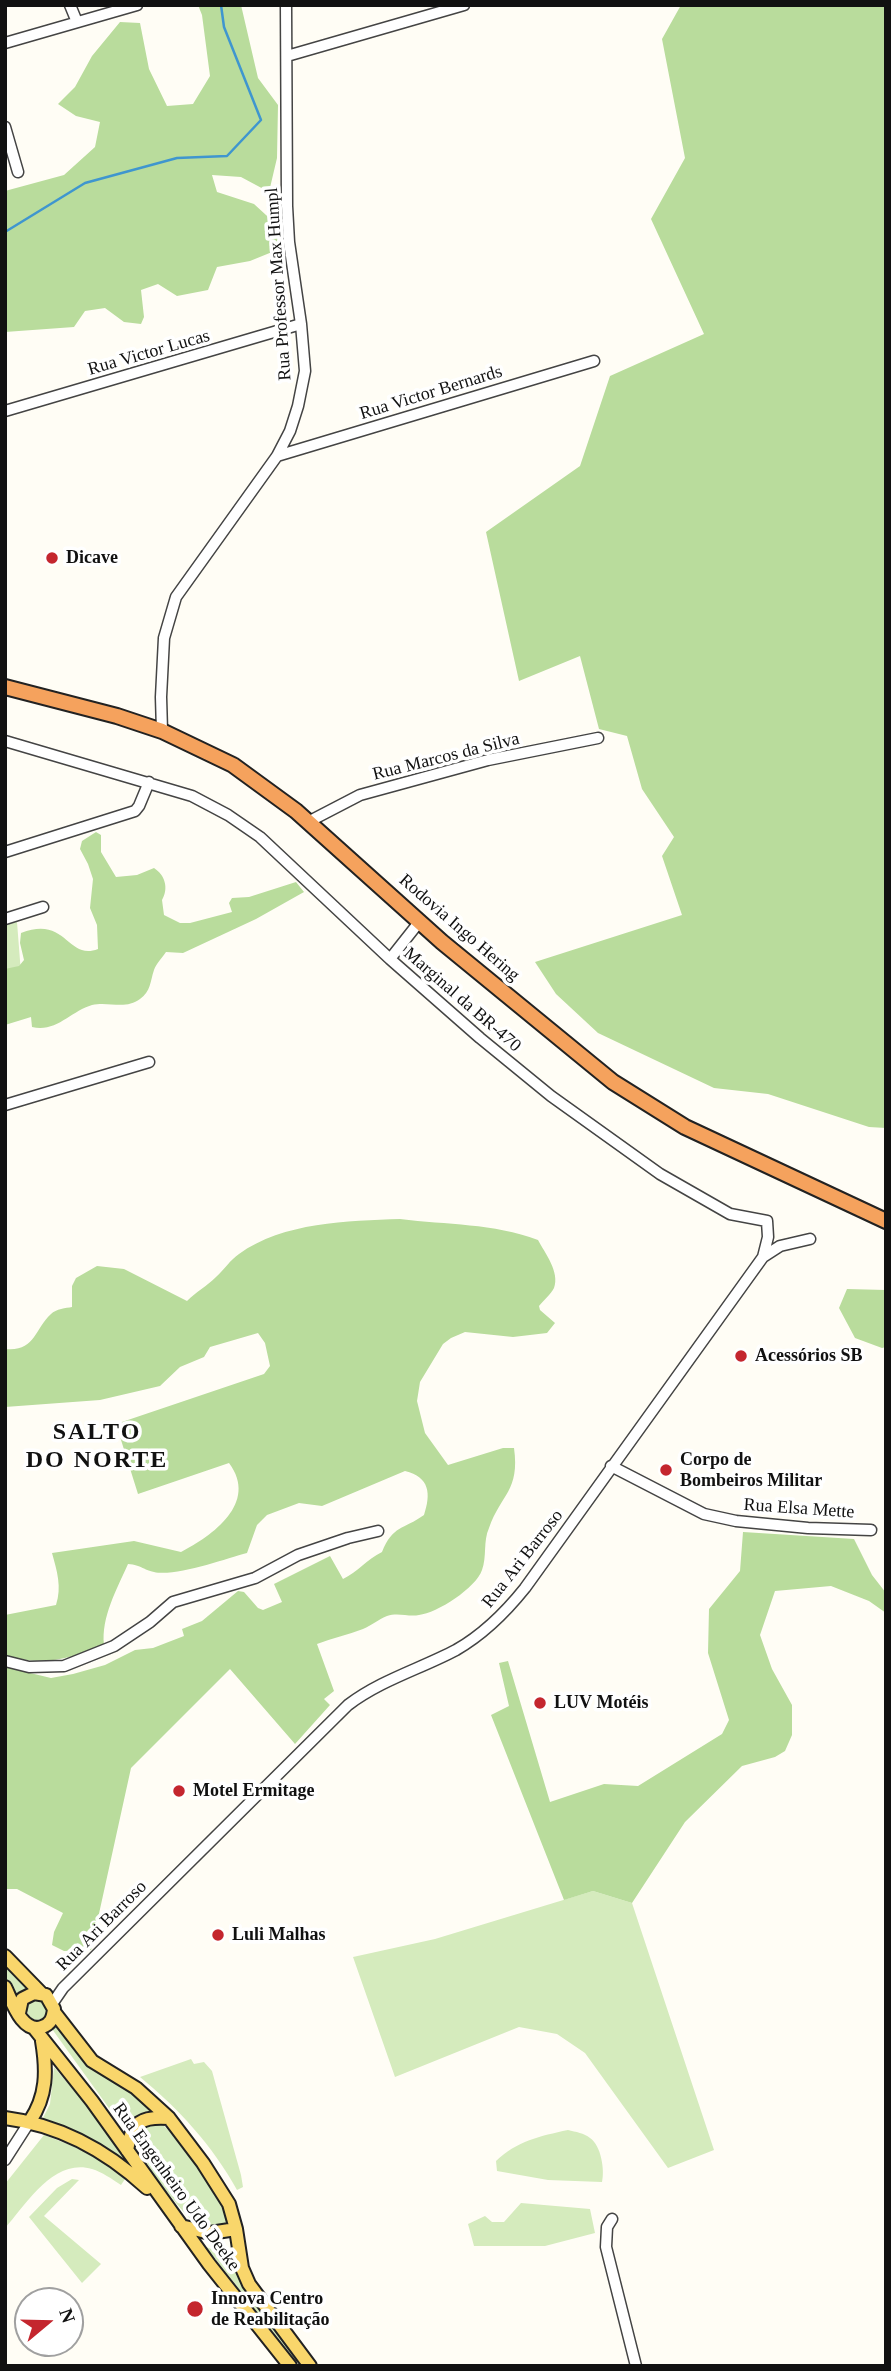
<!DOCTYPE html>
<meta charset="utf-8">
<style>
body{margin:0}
#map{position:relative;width:891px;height:2371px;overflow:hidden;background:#fffdf5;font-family:"Times New Roman",serif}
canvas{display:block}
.frame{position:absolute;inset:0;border:7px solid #111;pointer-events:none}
.north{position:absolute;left:14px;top:2287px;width:70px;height:70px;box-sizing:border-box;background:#fff;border:2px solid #a0a0a0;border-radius:50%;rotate:71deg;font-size:19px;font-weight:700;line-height:28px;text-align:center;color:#111}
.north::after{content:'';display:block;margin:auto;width:24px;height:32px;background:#c4262e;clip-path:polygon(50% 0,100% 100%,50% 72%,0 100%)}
</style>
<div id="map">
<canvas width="891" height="2371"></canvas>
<div class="frame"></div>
<div class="north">N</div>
</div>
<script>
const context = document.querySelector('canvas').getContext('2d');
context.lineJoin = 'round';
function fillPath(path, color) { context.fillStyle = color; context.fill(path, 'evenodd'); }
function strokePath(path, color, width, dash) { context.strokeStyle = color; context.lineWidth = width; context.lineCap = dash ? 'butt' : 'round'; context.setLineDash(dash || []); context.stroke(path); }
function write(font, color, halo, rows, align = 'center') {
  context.font = font + ' "Times New Roman",serif'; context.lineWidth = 7; context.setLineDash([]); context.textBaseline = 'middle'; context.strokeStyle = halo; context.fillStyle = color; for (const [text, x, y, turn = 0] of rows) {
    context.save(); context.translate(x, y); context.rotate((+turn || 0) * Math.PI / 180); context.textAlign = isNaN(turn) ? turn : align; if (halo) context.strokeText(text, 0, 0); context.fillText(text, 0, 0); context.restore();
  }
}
fillPath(new Path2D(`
 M17,922L24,1012L5,1018V925Z
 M593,1891L632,1903L714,2150L668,2168L585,2053L557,2034L519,2027L395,2077L353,1957L435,1939Z
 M5,1964L31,1988L16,1997L5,1975Z
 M27 2010a10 10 0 1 1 20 0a10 10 0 1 1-20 0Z
 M58,2023L120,2083L155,2112L135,2116L124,2129L52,2029Z
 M191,2059L194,2064L204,2062L212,2071L241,2175L243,2187L237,2190C213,2146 178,2108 140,2077Z
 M54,2067L88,2107L130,2168C104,2146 76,2128 42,2120L50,2104Z
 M154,2123L164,2126L169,2131C190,2159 218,2188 228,2222C218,2225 207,2229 196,2223C184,2217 136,2153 136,2140C136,2129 145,2125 154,2123Z
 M568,2130C576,2132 584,2133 590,2138C601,2145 605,2170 602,2182L548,2180L497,2171L496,2161C517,2141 540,2136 568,2130Z
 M44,2135C77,2147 99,2157 125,2179L121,2185C112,2179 102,2172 92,2169C53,2158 27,2204 5,2228V2184Z
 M72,2179L79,2180L44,2216L101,2264L82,2283L29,2217L57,2188Z
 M521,2203L590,2209L595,2233L545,2246H474L468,2224L485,2216L492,2222H504Z
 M206,2247L234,2257C237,2293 282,2337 304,2366H300Z`), '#d5ebbd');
fillPath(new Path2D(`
 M198,5H241L258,78L278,105L277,158L269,192L241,177L212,175L217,192L254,204L278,226L277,250L250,261L217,267L208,290L177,296L158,284L141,290L144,317L141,324L124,322L105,308L85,311L74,327L5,332V191L64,175L95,147L100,122L76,116L58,104L75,87L92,56L120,22L140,23L149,69L167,106L193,104L210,76L202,15Z
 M681,5H886V1128L869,1127L768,1094L714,1088L598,1033L556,994L535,962L682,915L662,856L674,837L642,789L627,736L599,729L580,656L519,681L486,532L580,466L610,376L704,334L651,219L685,158L662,39Z
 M96,832L101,835V852L116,877L137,875L154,868C165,875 169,888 162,900L164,915L180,923H190L232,912L229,903L232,898L249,897L296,882L304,892L256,919L183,953L166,952C162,958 156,964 154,970C150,982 151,991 140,999C126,1010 108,1001 92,1005C71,1011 56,1033 32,1027L31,1017L5,1025V969L19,966L24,960L20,943L21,933C67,915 67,961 98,949L97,925L90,908L93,879L88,864L80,849L82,841Z
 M400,1219C447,1225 493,1223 538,1240C545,1253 560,1272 554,1288C551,1294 544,1300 539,1306L540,1310L555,1323L547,1333L513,1337L465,1332L451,1338L443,1344L420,1382L417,1401L425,1433L448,1465L503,1448H514C520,1491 501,1494 489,1528C483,1541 487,1557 482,1570C476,1588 437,1613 419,1615C408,1617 398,1612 387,1616C379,1619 372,1625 363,1629C348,1635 332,1638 317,1644L334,1691L324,1699L330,1705L295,1744L230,1669L131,1768L91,1950L64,1951L52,1945L54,1932L63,1913L17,1889H5V1667L51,1678L73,1674L105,1665L135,1650L153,1648L184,1636L182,1629L202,1621L238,1591L244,1592L258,1608L263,1610L282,1602L274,1584L330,1556L343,1579C358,1572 367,1559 382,1552C393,1525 403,1530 424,1515C431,1494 430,1477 405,1471L322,1506L299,1503L267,1515L257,1525L247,1553C225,1559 175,1577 154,1572C143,1570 142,1565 128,1564C117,1589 101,1617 104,1645C69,1659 42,1667 5,1655V1615L56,1605C62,1587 57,1571 52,1553L134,1541L181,1552C212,1536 259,1503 229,1463L138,1494L116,1424L264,1374L270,1366L265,1343L258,1333L210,1347L204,1357L180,1367L160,1386L100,1400L5,1407V1349C35,1352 34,1330 51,1314C56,1309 66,1308 72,1307V1286L76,1278L97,1266L124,1269L187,1301C196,1292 207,1286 216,1277C224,1270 230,1260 239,1254C283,1222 348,1221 400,1219Z
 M847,1289L886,1290V1347L882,1348L855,1338L839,1308Z
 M743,1532L854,1539L872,1575L886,1593V1613L869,1601L831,1586L775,1591L760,1635L772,1669L792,1705V1735L785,1751L775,1757L742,1766L685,1822L632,1903L593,1891L564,1900L491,1715L509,1706L499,1663L508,1661L550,1802L604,1784L638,1786L722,1734L729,1720L708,1653L709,1609L740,1571Z`), '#b9dc9c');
strokePath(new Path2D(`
 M5,232L85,183L177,158L227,156L261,120L224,27L221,5`), '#3f96cf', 2.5);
const minor = new Path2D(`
 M70,5L77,22
 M5,43L137,5
 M287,56L464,5
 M5,127L18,172
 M5,411L301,324
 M277,456L594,361
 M162,731L161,697L164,638L176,597L277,456L290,431L298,406L305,371L301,324L289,242L287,206L286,5
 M5,741L192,796L228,815L260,837L390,959L480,1038L551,1096L660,1174L730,1214L767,1221L768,1237L763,1257L525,1588C505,1613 484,1634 456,1650C420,1669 381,1680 348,1705L63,1988L52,2004
 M308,822L360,795L488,760L598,738
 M5,852L135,811L139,806L149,782
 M5,919L43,907
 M390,959L420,921
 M5,1105L149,1062
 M763,1257L780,1246L810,1239
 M611,1466L704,1514L736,1521L808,1528L871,1530
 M5,1661L29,1667L64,1666L114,1646L150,1622L173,1602L255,1578L298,1555L348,1538L378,1531
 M5,2160L30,2121
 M612,2219L607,2227L606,2247L636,2366`);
const major = new Path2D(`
 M5,1956L41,1993
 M5,1987C12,2001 22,2034 42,2027C51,2024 53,2018 54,2009L46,1995L34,1993L22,1999L19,2013
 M54,2012L92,2061L136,2088L169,2118L203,2163L229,2204L236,2229L242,2268L249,2284L310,2366
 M34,2028L92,2101L209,2264L290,2366
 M5,2118C60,2125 107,2151 147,2188
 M30,2121C47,2096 47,2071 42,2041
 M127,2150C132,2122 141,2116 169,2118
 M181,2226L210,2233L236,2229`);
const highway = new Path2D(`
 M5,687L117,716L162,731L233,765L296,811L442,942L613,1082L685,1127L886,1221`);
strokePath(minor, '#444', 13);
strokePath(major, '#222', 16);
strokePath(highway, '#222', 18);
strokePath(minor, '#fff', 10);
strokePath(major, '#f9d66b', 12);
strokePath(highway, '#f5a25d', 14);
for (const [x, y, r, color] of [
 [52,558,7,"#c4262e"],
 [741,1356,7,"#c4262e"],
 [666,1470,7,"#c4262e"],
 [540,1703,7,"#c4262e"],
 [179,1791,7,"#c4262e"],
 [218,1935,7,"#c4262e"],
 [195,2309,9,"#c4262e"]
]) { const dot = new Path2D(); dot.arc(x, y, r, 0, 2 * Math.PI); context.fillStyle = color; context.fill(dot); strokePath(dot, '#fff', 2.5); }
write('18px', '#111', '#fff', [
 ["Rua Professor Max Humpl",279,284,-94],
 ["Rua Victor Lucas",149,353,-16],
 ["Rua Victor Bernards",431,393,-17],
 ["Rua Marcos da Silva",446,757,-14],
 ["Rodovia Ingo Hering",459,928,41],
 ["Marginal da BR-470",462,1000,41],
 ["Rua Elsa Mette",799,1509,4],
 ["Rua Ari Barroso",523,1559,-52],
 ["Rua Ari Barroso",102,1926,-45],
 ["Rua Engenheiro Udo Deeke",176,2187,54]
]);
write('bold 18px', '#111', '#fff', [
 ["Dicave",66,558],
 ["Acessórios SB",755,1356],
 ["Corpo de",680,1460],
 ["Bombeiros Militar",680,1481],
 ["LUV Motéis",554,1703],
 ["Motel Ermitage",193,1791],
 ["Luli Malhas",232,1935],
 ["Innova Centro",211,2299],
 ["de Reabilitação",211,2320]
], 'left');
context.letterSpacing = '2px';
write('bold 24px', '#111', '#fff', [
 ["SALTO",97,1433],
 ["DO NORTE",97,1461]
]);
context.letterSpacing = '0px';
</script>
